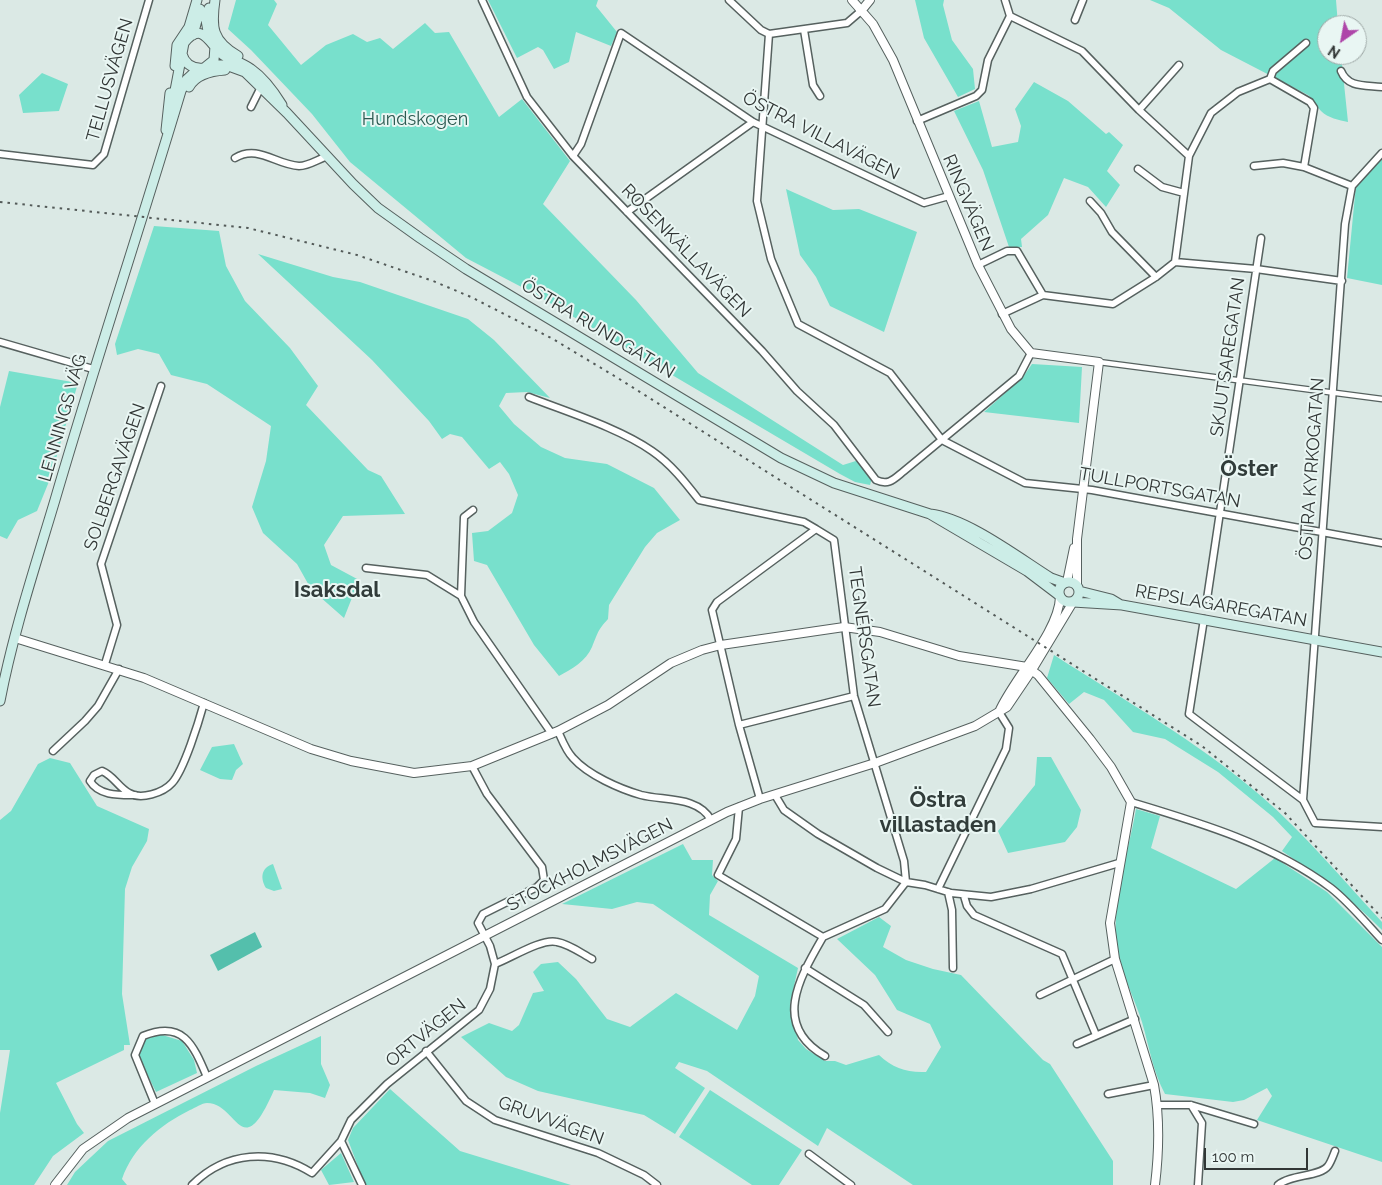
<!DOCTYPE html>
<meta charset="utf-8">
<style>
body{margin:0}
#map{position:relative;width:1382px;height:1185px;overflow:hidden;background:#dbe9e5;font-family:Raleway,sans-serif}
canvas{display:block}
.north{position:absolute;left:1317px;top:15px;width:50px;height:50px;box-sizing:border-box;background:#e9f6f3;border:1px solid #9fa9a7;border-radius:50%;rotate:213deg;font-size:14px;font-weight:700;line-height:20px;text-align:center;color:#313635}
.north::after{content:'';display:block;margin:auto;width:18px;height:22px;background:#ae46a9;clip-path:polygon(50% 0,100% 100%,50% 72%,0 100%)}
.scale{position:absolute;left:1204px;top:1148px;width:104px;height:22px;box-sizing:border-box;border:2px solid #313635;border-top:0;padding-left:6px;font-size:15px;line-height:18px;white-space:nowrap;color:#313635;-webkit-text-stroke:4px #e9f6f3;paint-order:stroke}
</style>
<div id="map">
<canvas width="1382" height="1185"></canvas>
<div class="north">N</div>
<div class="scale">100 m</div>
</div>
<script>
const context = document.querySelector('canvas').getContext('2d');
context.lineJoin = 'round';
function fillPath(path, color) { context.fillStyle = color; context.fill(path, 'evenodd'); }
function strokePath(path, color, width, dash) { context.strokeStyle = color; context.lineWidth = width; context.lineCap = dash ? 'butt' : 'round'; context.setLineDash(dash || []); context.stroke(path); }
function write(font, color, halo, rows, align = 'center') {
  context.font = font + ' Raleway,sans-serif'; context.lineWidth = 4; context.setLineDash([]); context.textBaseline = 'middle'; context.strokeStyle = halo; context.fillStyle = color; for (const [text, x, y, turn = 0] of rows) {
    context.save(); context.translate(x, y); context.rotate((+turn || 0) * Math.PI / 180); context.textAlign = isNaN(turn) ? turn : align; if (halo) context.strokeText(text, 0, 0); context.fillText(text, 0, 0); context.restore();
  }
}
fillPath(new Path2D(`
 M236,0H274L277,4L268,25L301,65L326,45L353,34L367,42L380,38L393,49L425,23L435,33L449,32L499,117L522,99L570,161L543,204L636,300L698,373L843,465L859,460L873,474L870,485L855,482L840,474L533,293L466,258L350,162L312,114L251,50L228,29Z
 M488,0H598L596,6L617,32L611,46L576,32L569,62L554,69L543,50L538,47L517,58Z
 M915,0H944L943,5L952,40L973,69L975,89L958,97L924,38Z
 M1150,0H1336L1338,25H1327V55H1341L1348,122C1339,120 1328,118 1321,111C1316,106 1315,101 1308,95L1221,50L1169,8Z
 M42,73L68,84L59,111L23,113L19,95Z
 M1034,82L1068,101L1106,134L1109,132L1123,145L1107,171L1120,185L1106,207L1088,187L1064,178L1048,215L1021,239L1022,247H1009L983,170L954,111L979,101L992,147L1018,142L1021,126L1015,109Z
 M1382,159V285L1347,278L1356,185Z
 M786,189L833,210L859,209L917,232L884,332L830,306L816,277L800,255Z
 M154,226L219,231L226,266L245,301L290,348L318,386L306,405L368,470L381,476L405,514L343,516L324,545L331,565L359,580L344,618L311,589L297,564L263,533L252,507L266,461L271,426L207,384L171,375L159,354L138,349L117,355L115,344Z
 M258,254L333,277L360,282L468,319L494,340L550,398L527,392L506,393L499,406L514,424L541,447L565,458L607,464L654,488L680,520L657,533L645,547L609,605L608,619C597,631 598,633 592,647C586,661 572,669 559,676L534,645L487,565L474,561L472,533L488,531L512,513L518,495L509,474L500,462L489,469L462,437L450,434L442,439L429,421L372,360Z
 M1032,364L1082,367L1079,423L984,412L1023,377Z
 M9,371L78,383L50,479L37,511L18,520L7,539L0,536V407Z
 M1054,655C1124,700 1198,742 1261,796C1305,834 1342,879 1382,922V930C1352,899 1318,876 1282,851L1292,837L1273,817L1218,772L1165,739L1133,732L1104,700L1084,692L1069,704L1047,678Z
 M234,744L243,764L236,770L232,780L220,779L200,770L212,747Z
 M1037,757H1051L1081,810L1077,827L1065,842L1008,853L998,831L1035,785Z
 M50,758L70,763L97,806L149,829L147,841L132,867L125,889L122,994L130,1045H124V1050L56,1083L77,1124L84,1133L53,1156L34,1185H0V1113L10,1050H0V820L11,811L38,764Z
 M1136,809L1160,816L1151,848L1236,889L1275,858L1327,892L1382,947V1162L1257,1120L1272,1096L1267,1088L1244,1100L1233,1102L1165,1094C1153,1072 1149,1046 1142,1022C1135,1000 1124,979 1119,957C1108,909 1128,856 1136,809Z
 M683,844L692,860H713L712,875L718,881L710,895L709,915L798,968L790,1004L798,1040L806,1049L825,1061H835L846,1065L879,1055C893,1068 907,1073 926,1072L941,1047L930,1024L897,1010L875,975L837,939L879,917L891,926L883,947L906,960L933,969L961,975L1043,1060L1050,1064L1113,1161V1185H913L827,1128L818,1146L707,1071L679,1062L675,1068L705,1088L675,1134L644,1115L538,1091L506,1077L461,1037L489,1023L512,1031L519,1025L533,993L544,991L533,972L541,964L558,962L576,979L607,1019L630,1027L676,993L737,1030L755,996L759,976L653,904L637,902L612,909L562,904Z
 M273,864L282,889L274,891L266,888C260,878 261,868 273,864Z
 M159,1034L182,1041L194,1060L197,1073L156,1092L135,1050L145,1037Z
 M321,1036V1064L330,1085L325,1098L310,1093L274,1090C241,1166 238,1103 207,1103C202,1103 195,1108 190,1110C160,1125 133,1147 122,1179L127,1185H67L75,1172L108,1141L256,1066Z
 M390,1089L460,1151L571,1185H365L348,1140L353,1128Z
 M710,1090L802,1150L779,1185H752L679,1137Z
 M341,1153L354,1182L329,1185L321,1170Z`), '#78e0cc');
fillPath(new Path2D(`
 M255,932L262,947L218,971L210,955Z`), '#54bfac');
const pedestrian = new Path2D(`
 M1099,362L1382,399`);
const minor = new Path2D(`
 M482,0L527,97L573,156L762,351L797,391L834,425L876,480C889,486 894,479 904,471L1019,376L1031,353
 M729,0L761,30L769,34L847,23L861,11
 M1005,0L1010,16L1082,51L1139,110L1189,156L1175,262
 M1075,20L1083,0
 M804,30L813,85L820,96
 M769,34L757,201L771,259L798,324L890,373L942,440L1025,483L1092,490L1382,543
 M1341,71C1348,88 1365,85 1382,87
 M1270,79L1273,71L1306,43
 M251,107L260,89
 M1139,110L1179,65
 M917,121L976,96L982,90L988,60L1010,16
 M0,154L93,165L104,154L149,0
 M573,156L581,144L621,33L753,122L924,203L949,196
 M1189,156L1211,113L1238,92L1270,79L1310,102L1314,108L1304,167
 M235,158C258,144 276,165 299,166C308,166 317,160 325,157
 M1254,166L1283,163L1304,167L1352,186
 M1138,169L1162,187L1184,193
 M1090,201L1101,213L1112,232L1156,277
 M627,212L753,122
 M978,265L1007,251H1017L1043,295
 M1002,314L1043,295L1113,304L1156,277L1175,262L1256,269L1342,281
 M0,342L93,369
 M529,397C567,412 619,428 652,451C671,464 685,482 699,500L804,522L816,529
 M366,568L427,575L461,596L474,622L552,734
 M461,596L464,517L473,510
 M1207,599L1261,238
 M1204,619L1189,714L1303,800L1315,823L1382,827
 M105,664L117,625L101,564L161,386
 M739,725L854,696
 M558,731C562,740 566,751 573,758C588,775 620,789 641,795C664,801 698,796 711,820
 M53,751L85,721L98,706L119,669
 M135,795C119,795 99,796 90,781L94,775L102,771C114,776 118,787 129,793C141,800 163,793 172,783C184,770 199,721 204,703
 M775,795L784,810L818,834L877,868L906,882L925,885L951,893L991,897L1031,889L1119,863
 M1303,800L1345,224L1352,186L1382,153
 M1131,802C1201,823 1272,844 1331,888C1349,902 1366,923 1382,940
 M739,807L736,839L718,875L823,937L885,909L906,882L904,861L854,696L834,540L816,529L717,602L712,610L739,725L760,799
 M938,889L1006,749L1009,728L999,712
 M948,892L952,910L953,968
 M964,896L967,906L974,915L1062,954L1096,1035
 M823,937C800,977 771,1025 825,1056
 M495,964C511,958 542,938 557,942C569,944 581,953 592,959
 M805,968L864,1005L888,1032
 M1040,995L1115,959
 M1077,1044L1135,1019
 M426,1051L466,1101L495,1120L598,1153L644,1175L657,1185
 M1108,1094L1154,1085
 M155,1104L135,1055L143,1036C183,1020 193,1044 207,1077
 M1158,1105H1191L1254,1124
 M1191,1105L1202,1123L1198,1185
 M809,1154L851,1185
 M192,1185C226,1151 272,1148 312,1173L341,1141
 M362,1185L341,1141L351,1120L387,1084L479,1010L490,989L495,964L490,946L478,923L483,914L537,887L544,880L542,867L487,794L472,766
 M1278,1185C1291,1174 1320,1177 1328,1166C1331,1162 1333,1156 1335,1151`);
const tertiary = new Path2D(`
 M852,0L873,24L893,60L978,265L1011,329L1031,353L1099,362L1077,539V586
 M861,11L870,0
 M1067,582L1074,548
 M15,638L144,678L311,749L351,761L414,773L472,766L558,731L608,705L671,663L702,650L721,645L844,627L880,632L959,656L1027,667L1038,675L1090,739L1111,767L1131,802L1110,923L1115,959L1154,1085C1160,1118 1159,1152 1155,1185
 M999,712C1013,679 1059,632 1060,597
 M55,1185L83,1149L128,1118L727,812L760,799L875,763L975,726L1007,707L1032,670L1073,602`);
const secondary = new Path2D(`
 M215,0C211,27 212,41 238,56
 M193,35L200,9
 M209,37L206,20L209,8
 M182,54C185,65 194,69 204,68L214,60L215,46
 M209,65H226L245,72L287,113L353,184L378,208L420,238L466,269L781,458L834,483L930,514C967,518 1019,558 1051,578L1065,583
 M175,66L177,45L189,27L197,0
 M189,87C196,74 211,71 225,70
 M173,101L184,43C203,19 210,46 223,55C232,60 243,63 251,69C264,78 274,92 282,105
 M166,130L170,93
 M930,514L1027,571L1060,596
 M1059 592a10 10 0 1 1 20 0a10 10 0 1 1-20 0Z
 M1079,591L1111,599L1121,605
 M1073,602L1122,605L1382,652
 M0,701C13,633 35,567 55,500C95,363 140,228 181,91L186,80L199,68`);
strokePath(pedestrian, '#56615f', 7);
strokePath(minor, '#56615f', 9);
strokePath(tertiary, '#56615f', 10);
strokePath(secondary, '#56615f', 11);
strokePath(pedestrian, '#fff', 4.5);
strokePath(minor, '#fff', 6);
strokePath(tertiary, '#fff', 8);
strokePath(secondary, '#ccede7', 9);
strokePath(new Path2D(`
 M0,202L248,228L357,255L433,281L471,297L553,339L621,380L1202,746L1285,813L1382,918`), '#535a58', 2, [2.5, 5]);
write('18px', '#313635', '#e9f6f3', [
 ["TELLUSVÄGEN",110,80,-74],
 ["ÖSTRA VILLAVÄGEN",821,136,27],
 ["RINGVÄGEN",968,203,67],
 ["ROSENKÄLLAVÄGEN",686,251,46],
 ["ÖSTRA RUNDGATAN",598,329,31],
 ["SKJUTSAREGATAN",1228,357,-82],
 ["LENNINGS VÄG",63,418,-74],
 ["ÖSTRA KYRKOGATAN",1312,469,-86],
 ["SOLBERGAVÄGEN",115,477,-71],
 ["TULLPORTSGATAN",1160,488,10],
 ["REPSLAGAREGATAN",1221,606,10],
 ["TEGNÉRSGATAN",864,637,82],
 ["STOCKHOLMSVÄGEN",590,865,-27],
 ["ORTVÄGEN",426,1033,-39],
 ["GRUVVÄGEN",551,1121,20]
]);
write('18px', '#2c5a51', '#e9f6f3', [
 ["Hundskogen",415,120]
]);
write('bold 22px', '#313c3a', '#e9f6f3', [
 ["Öster",1249,469],
 ["Isaksdal",337,590],
 ["Östra",938,800],
 ["villastaden",938,825]
]);
</script>
